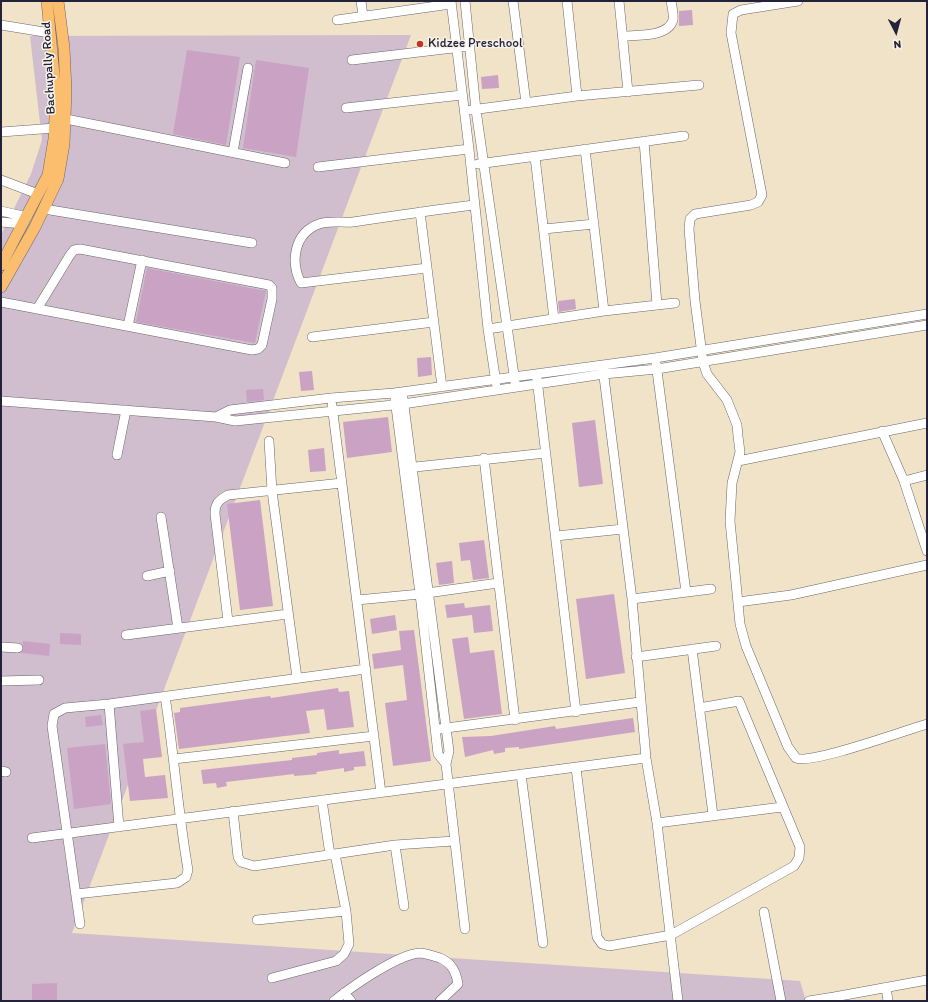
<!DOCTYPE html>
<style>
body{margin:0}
#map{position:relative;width:928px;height:1002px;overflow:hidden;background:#f0e3c7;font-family:Itim,sans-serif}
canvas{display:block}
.frame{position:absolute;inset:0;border:2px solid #22223b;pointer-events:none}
.north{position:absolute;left:876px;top:12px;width:40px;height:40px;-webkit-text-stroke:3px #f7f3e8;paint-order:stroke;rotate:174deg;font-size:11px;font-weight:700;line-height:16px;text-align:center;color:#22223b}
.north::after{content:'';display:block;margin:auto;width:14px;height:18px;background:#22223b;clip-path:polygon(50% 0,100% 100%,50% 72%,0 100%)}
</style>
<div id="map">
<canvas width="928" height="1002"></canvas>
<div class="frame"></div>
<div class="north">N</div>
</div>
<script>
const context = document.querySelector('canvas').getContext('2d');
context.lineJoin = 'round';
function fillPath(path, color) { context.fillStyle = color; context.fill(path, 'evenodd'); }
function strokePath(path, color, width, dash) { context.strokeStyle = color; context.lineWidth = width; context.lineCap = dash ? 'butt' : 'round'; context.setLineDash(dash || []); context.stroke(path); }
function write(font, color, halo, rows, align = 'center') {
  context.font = font + ' Itim,sans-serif'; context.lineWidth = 3; context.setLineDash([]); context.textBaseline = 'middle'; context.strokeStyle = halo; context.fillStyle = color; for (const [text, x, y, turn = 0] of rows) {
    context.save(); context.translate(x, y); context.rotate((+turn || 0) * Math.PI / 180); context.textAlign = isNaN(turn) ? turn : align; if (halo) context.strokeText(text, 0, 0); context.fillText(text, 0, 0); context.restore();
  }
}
fillPath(new Path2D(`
 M411,35L72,933L800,981L806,1001H1V235L31,174L42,140L30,36Z`), '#d0bdcd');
fillPath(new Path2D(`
 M692,10L693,25L679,26V11Z
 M187,50L240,57L226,145L173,134Z
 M256,60L309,68L296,157L243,148Z
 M498,75L499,88L482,89L481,77Z
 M147,268L266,291L255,343L136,322Z
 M575,299L576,309L559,312L558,301Z
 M431,357L432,375L418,377L417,358Z
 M312,371L314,390L301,391L299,372Z
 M263,389L264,400L247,402L246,390Z
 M388,417L392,452L347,458L343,422Z
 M595,420L603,484L579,487L572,423Z
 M324,448L326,471L310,472L308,450Z
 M260,500L273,606L240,610L227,504Z
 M484,540L489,578L473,580L470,560L461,561L459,543Z
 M452,561L454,583L439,585L436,563Z
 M614,594L625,673L586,679L576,599Z
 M464,603L465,608L490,605L493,631L474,633L472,615L447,618L445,605Z
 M395,615L397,630L372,634L370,619Z
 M414,630L431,761L393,766L385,703L407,700L403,665L374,669L372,654L401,650L399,631Z
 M60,633L81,634V645L60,644Z
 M468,637L470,653L494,650L502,714L464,719L452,639Z
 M23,641L50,644L49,656L22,653Z
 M338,688L339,692L349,691L354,727L327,730L324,709L306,711L310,733L179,749L174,713L180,712V708L270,696L271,698Z
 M156,709L162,757L143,759L145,777L165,775L168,798L130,801L123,744L144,742L140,711Z
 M101,715L103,725L86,727L85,717Z
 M633,718L635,732L519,749V747L505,748V752L494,754L493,750L465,757L462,737L491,736L555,726L556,729Z
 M105,744L111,804L74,809L67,748Z
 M339,750V754L364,751L366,766L354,767V770L344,772V768L316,772L317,774L307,775L294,776V774L226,782L227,786L217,788L216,783L203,784L201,770L292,760V758L317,755V753Z
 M57,983V1001H32V984Z`), '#caa2c4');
const minor = new Path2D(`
 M361,1L363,16
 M451,1L469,149L488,329L496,383
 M465,1L476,110L515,382
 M513,1L526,103
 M567,1L577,96
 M619,1L628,92
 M798,1L741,10L733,14L731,33L762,195L758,202L751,205L695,214L690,219L689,229L695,301L703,362L707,374L727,400L737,425L738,436L740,452L732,483L730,521L740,624L746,646L788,747L796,758C811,765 906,730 927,724
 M337,20L451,4
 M1,25L50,33
 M624,36C639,35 668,37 673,20C674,15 672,7 671,1
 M352,60L470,46
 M346,108L462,95
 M471,110L577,96L699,85
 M66,119L285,163
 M1,132L55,128
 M644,141L657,305
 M585,149L604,311
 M233,152L248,68
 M535,157L554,319
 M478,164L684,136
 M318,167L469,149
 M1,180L38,194
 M44,209L252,243
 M1,211L27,217
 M420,212L442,387
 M1,222L23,224
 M544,229L594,224
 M427,268L301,283C290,262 294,233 319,224C329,220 342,223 353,222C393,216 434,210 474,205
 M1,302L252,350L258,349L262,345L272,299V288L269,285L80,249L74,250L70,255L37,309
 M128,326L142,260
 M488,329L604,311L675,303
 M312,337L434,322
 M656,363L686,592
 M603,369L632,599L646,758L657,823L678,1001
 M537,379L576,712
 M403,398L449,751L446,764L465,929
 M395,399L420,594L438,754L446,764
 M1,401L216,417L235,421L403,404L604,374L657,369L927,325
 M332,405L381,793
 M216,417L230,410L331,398L394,393L655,358L927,314
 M882,431L904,481L927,551
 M269,441L272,491L297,678
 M117,455L126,410
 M484,458L515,720
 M738,461L927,423
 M406,468L546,453
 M904,481L927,475
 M161,517L178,628
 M556,536L623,529
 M147,576L170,571
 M632,599L711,589
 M357,600L420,594L498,583
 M738,602L791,595L927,565
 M228,621L215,514C215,503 219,500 228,495L342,483
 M126,635L288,614
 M1,647L18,648
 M692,649L713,815
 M636,657L716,646
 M1,681L39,680
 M109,704L119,827
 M439,729L640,702
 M174,759L374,736
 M576,768L597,937L602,944L609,946L671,935L794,866L799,858L800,847L739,701L699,708
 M1,771L6,772
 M521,774L543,943
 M322,800L330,855
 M233,811L238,857L241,862L254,866L395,845L454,841
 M657,823L782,807
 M32,838L646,758
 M395,845L404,906
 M76,894L177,883L186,877L188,870C178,812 174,754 165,696
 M764,912L781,1001
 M257,920L346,911
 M80,924L52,726L54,714L65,708L109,704L366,669
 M272,978L336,961L344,954L349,944L346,911L335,854
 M886,987L888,1001
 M344,993L351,1001
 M834,997L927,980
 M334,1001C351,987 397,955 419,953C425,953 434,956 440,958C452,963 456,972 458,984L440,1001
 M809,1001L834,997L835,1001`);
const major = new Path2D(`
 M1,265L48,175L54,139L56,96L47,1
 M1,287L35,227L58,179L64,144L66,90L64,48L58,1`);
strokePath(minor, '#6a666c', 10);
strokePath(major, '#6a666c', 12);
strokePath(minor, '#fff', 9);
strokePath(major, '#fbbd6e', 11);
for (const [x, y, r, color] of [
 [420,44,4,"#c8321e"]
]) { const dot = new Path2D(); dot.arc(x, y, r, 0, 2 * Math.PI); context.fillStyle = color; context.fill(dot); strokePath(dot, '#f7f3e8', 1.5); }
write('13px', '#22223b', '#f7f3e8', [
 ["Kidzee Preschool",428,44]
], 'left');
write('13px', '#22223b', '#f7f3e8', [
 ["Bachupally Road",49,68,-93]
]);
</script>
